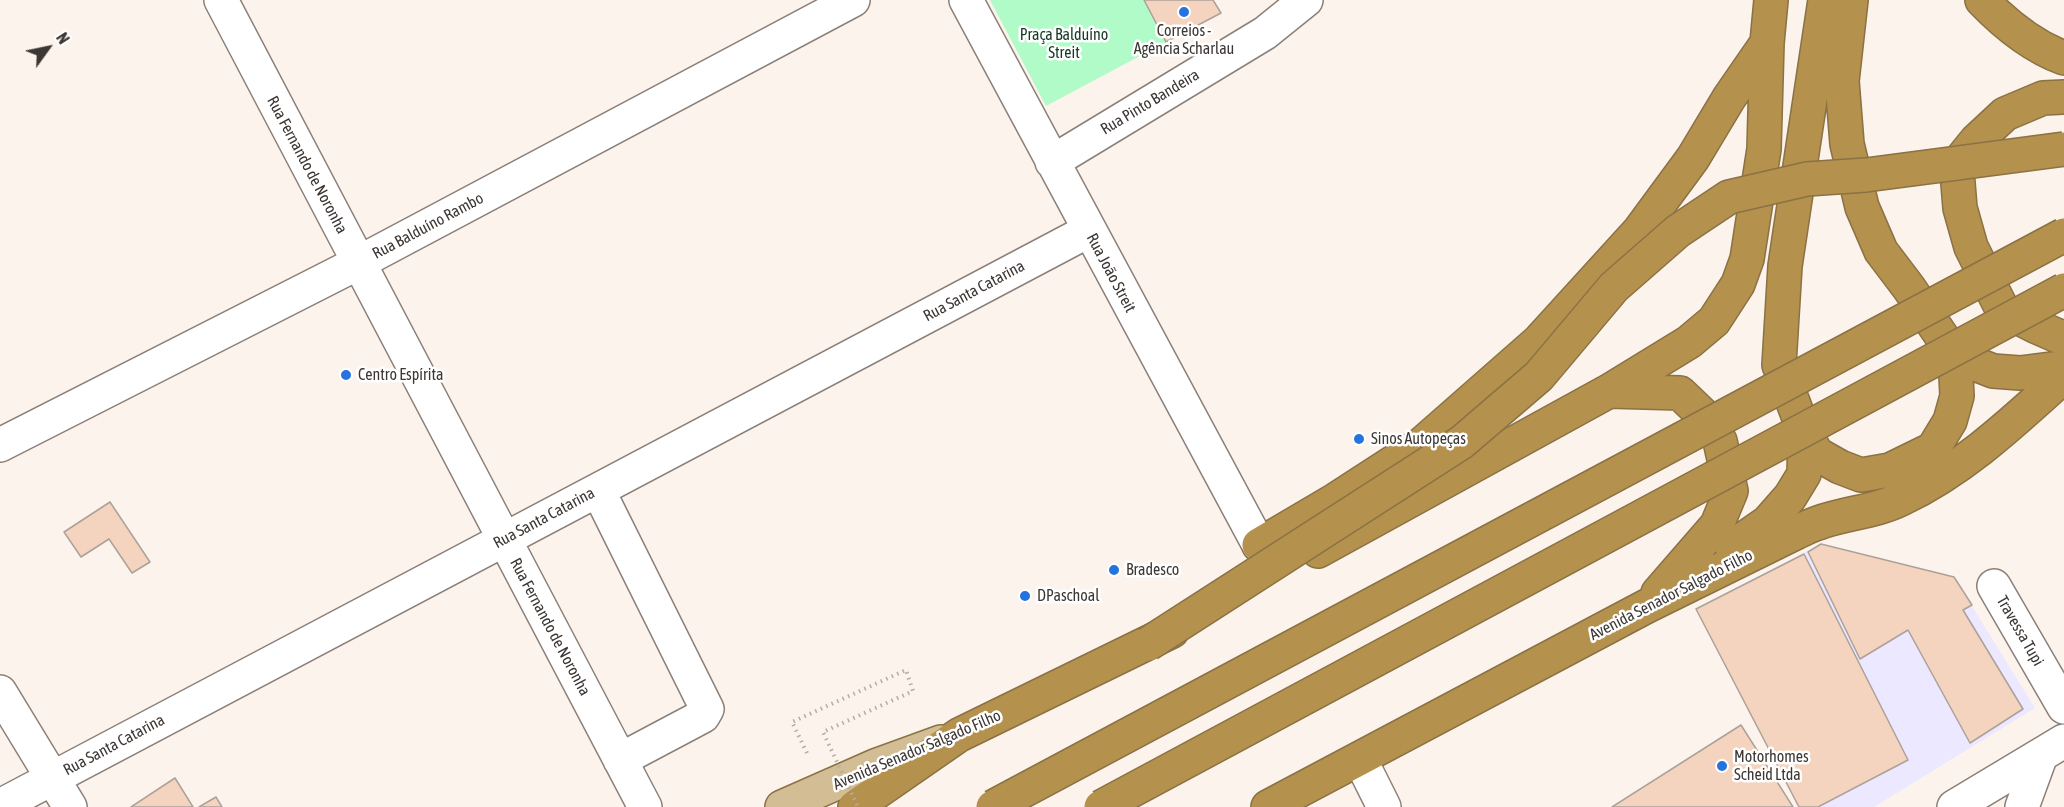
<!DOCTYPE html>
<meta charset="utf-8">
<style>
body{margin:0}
#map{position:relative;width:2064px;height:807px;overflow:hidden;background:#fdf3ed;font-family:"Asap Condensed",sans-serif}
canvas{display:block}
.north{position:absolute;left:18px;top:18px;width:60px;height:60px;-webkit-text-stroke:4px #fff;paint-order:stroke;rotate:57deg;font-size:16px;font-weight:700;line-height:24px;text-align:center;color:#3c3734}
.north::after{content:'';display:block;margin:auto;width:21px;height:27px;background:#3c3734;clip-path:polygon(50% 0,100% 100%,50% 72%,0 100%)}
</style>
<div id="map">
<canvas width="2064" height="807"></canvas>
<div class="north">N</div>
</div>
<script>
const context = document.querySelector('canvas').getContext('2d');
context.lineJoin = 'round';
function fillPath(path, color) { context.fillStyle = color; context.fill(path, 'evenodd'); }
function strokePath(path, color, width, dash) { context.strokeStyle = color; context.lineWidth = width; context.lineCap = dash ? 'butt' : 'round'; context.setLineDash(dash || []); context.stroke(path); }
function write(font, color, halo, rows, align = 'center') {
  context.font = font + ' "Asap Condensed",sans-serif'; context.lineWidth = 5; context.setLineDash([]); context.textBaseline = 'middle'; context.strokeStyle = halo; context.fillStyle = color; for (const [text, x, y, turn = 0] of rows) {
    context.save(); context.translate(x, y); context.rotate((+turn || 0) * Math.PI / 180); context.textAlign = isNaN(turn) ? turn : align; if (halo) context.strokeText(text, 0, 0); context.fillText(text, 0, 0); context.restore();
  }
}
fillPath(new Path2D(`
 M1821,544L1954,577L2035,708L1874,807H1801L1696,609Z`), '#ebe8ff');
fillPath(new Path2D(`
 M990,0H1144L1166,42L1046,106Z`), '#b0fbc8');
const building = new Path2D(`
 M1144,0H1213L1221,13L1166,42Z
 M110,502L150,562L132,573L109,539L81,557L64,532Z
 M1821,544L1954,577L1972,605L1963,610L2023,709L1970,743L1908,630L1860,659L1808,552Z
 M1804,554L1908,760L1818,807H1799L1696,609Z
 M1741,725L1793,807H1612Z
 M175,778L193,807H131Z
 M216,797L222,807H199Z`);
fillPath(building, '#f4d4be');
strokePath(building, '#aca199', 1.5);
const minor = new Path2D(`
 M221,0L645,807
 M966,0L1259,545
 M1052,162L1265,33L1306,0
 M0,445L358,263L853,0
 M598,490L707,709L703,716L620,760
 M1994,586L2064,707
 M0,692L70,807
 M1360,759L1384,807
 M0,806L1088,231
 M1954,807L2064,741
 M2022,807L2041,755`);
const major = new Path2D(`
 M782,807L875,766L941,742`);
const highway = new Path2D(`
 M1825,0L1785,266L1779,365L1805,434L1817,454L1840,467L1861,475L1890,470L1933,449L1950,421L1957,396L1955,356L1909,288L1881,251L1862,207L1847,144L1842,81L1851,0
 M1982,0C2005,24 2032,46 2064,58
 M2064,97L2043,98L2005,114L1976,141L1963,157L1957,171L1960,208L1971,247L2002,309L2035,326L2058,336L2064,337
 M1955,356L1993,371L2020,373L2059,368L2064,365
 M1609,391L1680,393L1703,415L1720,441L1731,491L1717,525L1658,593
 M1259,545L1332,502L1423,443L1538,342L1640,230L1693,158L1729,98L1767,43
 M1732,547L1768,522L1790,497L1804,474L1805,434
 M1318,551L1609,391L1689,342L1714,321L1738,284L1747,259L1764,149L1767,43L1771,0
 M855,807L959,735L1172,631
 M1268,807L1647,606L1797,532C1804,529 1811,525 1818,523C1845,513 1875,512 1901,499C1964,469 2013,422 2064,376`);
strokePath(minor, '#8b8079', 36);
strokePath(major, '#8a7244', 36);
strokePath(highway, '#8a7244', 36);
strokePath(minor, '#fff', 33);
strokePath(major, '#d2bd94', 33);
strokePath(highway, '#b4914d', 33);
const highwayBridge = new Path2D(`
 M1148,644L1462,442L1539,376L1614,287L1678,231L1729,197L1807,179L1866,175L2064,149
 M993,807L2064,235
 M1101,807L2064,290`);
strokePath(highwayBridge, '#8a7244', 36, []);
strokePath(new Path2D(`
 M807,753L792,722L906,670L913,691L823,732L858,807`), '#b4aca7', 4, [1.5, 4.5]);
strokePath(highwayBridge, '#b4914d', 33);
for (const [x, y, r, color] of [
 [1184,12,6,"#2473de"],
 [346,375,6,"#2473de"],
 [1359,439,6,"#2473de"],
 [1114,570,6,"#2473de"],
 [1025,596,6,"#2473de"],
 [1722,766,6,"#2473de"]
]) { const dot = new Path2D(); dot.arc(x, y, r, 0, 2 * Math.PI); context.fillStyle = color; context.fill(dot); strokePath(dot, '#fff', 2); }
write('16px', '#3c3734', '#fff', [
 ["Correios -",1184,31,"center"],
 ["Agência Scharlau",1184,49,"center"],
 ["Centro Espírita",358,375],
 ["Sinos Autopeças",1371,439],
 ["Bradesco",1126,570],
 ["DPaschoal",1037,596],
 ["Motorhomes",1734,757],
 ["Scheid Ltda",1734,775]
], 'left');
write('16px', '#153923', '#fff', [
 ["Praça Balduíno",1064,35],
 ["Streit",1064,53]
]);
write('16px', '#3c3734', '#fff', [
 ["Rua Pinto Bandeira",1150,102,-31],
 ["Rua Fernando de Noronha",307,165,62],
 ["Rua Balduíno Rambo",428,226,-28],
 ["Rua João Streit",1111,273,62],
 ["Rua Santa Catarina",974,291,-28],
 ["Rua Santa Catarina",544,518,-28],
 ["Avenida Senador Salgado Filho",1671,595,-27],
 ["Rua Fernando de Noronha",550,627,62],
 ["Travessa Tupi",2020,631,60],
 ["Rua Santa Catarina",114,745,-28],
 ["Avenida Senador Salgado Filho",917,750,-23]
]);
</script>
